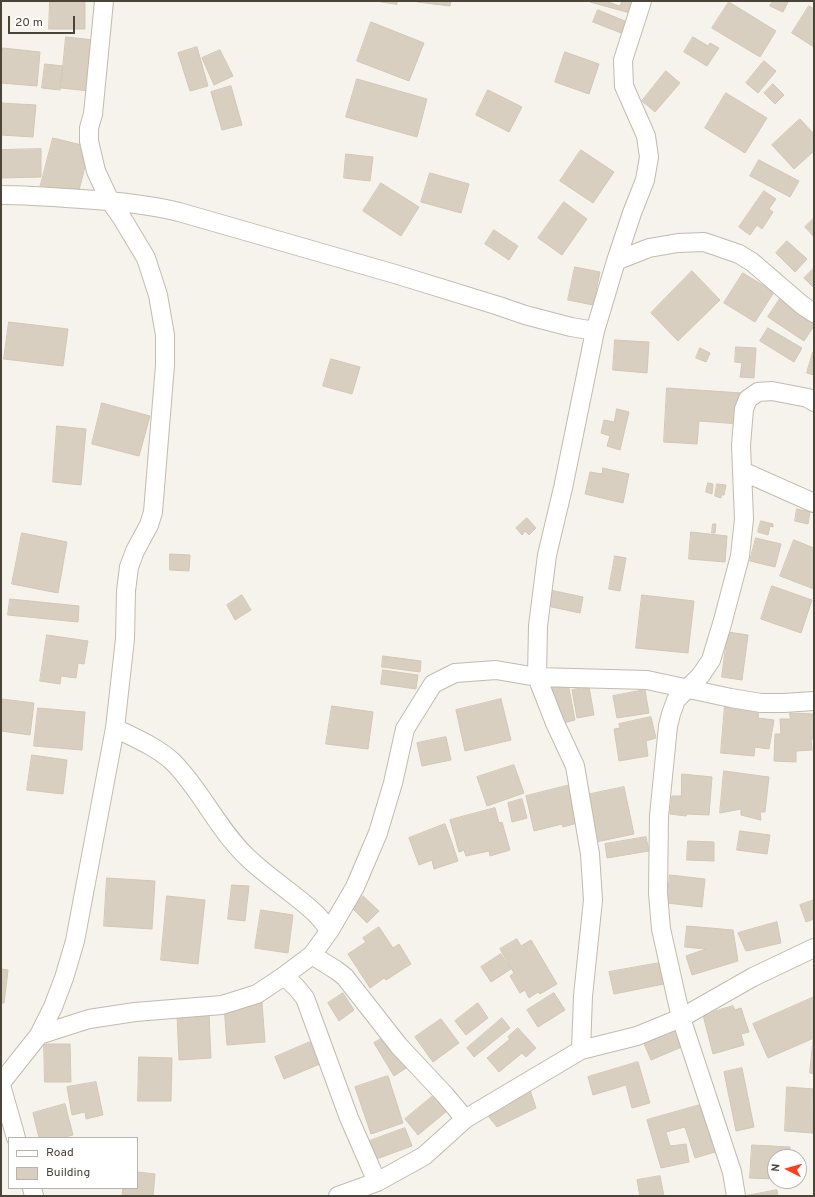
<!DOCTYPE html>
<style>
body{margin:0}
#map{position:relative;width:815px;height:1197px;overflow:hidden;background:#f6f3ec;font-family:Overpass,sans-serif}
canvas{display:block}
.frame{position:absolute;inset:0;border:2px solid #4b4439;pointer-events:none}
.legend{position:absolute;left:8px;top:1137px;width:130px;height:52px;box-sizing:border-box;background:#fff;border:1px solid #b7b4b0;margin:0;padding:5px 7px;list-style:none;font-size:12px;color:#4b4439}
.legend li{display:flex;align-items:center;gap:8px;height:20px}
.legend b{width:20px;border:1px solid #b7b4b0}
.north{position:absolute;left:767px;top:1149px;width:40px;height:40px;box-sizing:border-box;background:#fff;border:1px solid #b7b4b0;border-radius:50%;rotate:276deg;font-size:11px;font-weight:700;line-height:16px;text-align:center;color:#4b4439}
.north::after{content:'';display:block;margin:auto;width:14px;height:18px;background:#fc3f1d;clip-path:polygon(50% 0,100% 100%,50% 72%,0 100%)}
.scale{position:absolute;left:8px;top:16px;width:67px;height:18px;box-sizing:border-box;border:2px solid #4b4439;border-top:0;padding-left:5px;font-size:12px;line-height:14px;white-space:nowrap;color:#4b4439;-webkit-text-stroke:3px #fff;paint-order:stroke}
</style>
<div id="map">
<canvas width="815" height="1197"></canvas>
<div class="frame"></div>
<ul class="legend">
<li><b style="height:5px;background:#fff"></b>Road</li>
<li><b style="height:11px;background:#d8cfc1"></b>Building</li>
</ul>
<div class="north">N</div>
<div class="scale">20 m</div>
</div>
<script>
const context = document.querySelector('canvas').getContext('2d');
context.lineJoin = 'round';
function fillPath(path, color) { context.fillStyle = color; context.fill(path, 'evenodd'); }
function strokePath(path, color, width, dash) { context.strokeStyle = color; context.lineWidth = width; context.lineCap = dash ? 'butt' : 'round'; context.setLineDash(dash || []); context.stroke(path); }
const building = new Path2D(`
 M50,1H85V29H49Z
 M376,1H397V4Z
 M417,1H451L450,6L417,2Z
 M590,1H629L633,2L630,13L590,2Z
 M606,1H622L620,6Z
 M773,1H785L788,2L783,12L770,6Z
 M729,2L776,31L760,57L712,28Z
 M809,6L814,9V47L792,33Z
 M598,10L625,21L621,33L593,22Z
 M371,22L424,43L409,81L357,61Z
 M66,37L94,40L89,91L61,88Z
 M693,37L708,46L710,43L719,48L707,66L684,52Z
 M197,47L208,86L190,91L178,53Z
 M3,48L40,52L37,86L1,83Z
 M220,50L233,76L214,85L202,58Z
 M565,52L599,64L589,94L555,82Z
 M764,61L776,71L758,93L746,83Z
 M45,64L63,66L60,90L42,88Z
 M666,71L680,83L655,112L642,101Z
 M357,79L427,99L417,137L346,117Z
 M773,84L784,95L775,104L764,93Z
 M231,86L242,125L222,130L211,92Z
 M488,90L522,107L509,132L476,115Z
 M726,93L767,118L745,153L705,128Z
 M1,103L36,105L33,137L1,135Z
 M800,119L814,134V151L794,169L772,145Z
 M53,138L90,147L77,198L40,188Z
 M41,149V177L1,178V150Z
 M581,150L614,172L593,203L560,181Z
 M346,154L373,157L370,181L344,178Z
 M759,160L799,181L790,197L750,176Z
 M430,173L469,184L461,213L421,202Z
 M381,183L419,207L401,236L363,211Z
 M764,191L776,199L769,209L773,212L762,229L757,225L750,235L739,227Z
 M564,202L587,219L562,255L538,238Z
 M814,218V237L805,227Z
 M494,230L518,246L509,260L485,244Z
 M787,241L807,259L795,272L776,253Z
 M575,267L600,272L593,305L568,300Z
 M814,268V288L804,278Z
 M692,271L720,300L678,341L651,313Z
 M743,273L774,292L755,322L724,303Z
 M781,297L814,319V326L804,341L768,317Z
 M9,322L68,329L63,366L4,359Z
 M768,328L802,348L794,362L760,341Z
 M615,340L649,342L647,373L613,370Z
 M736,347L756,348L754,378L740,377L742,363L735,362Z
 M700,348L710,353L706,362L696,358Z
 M813,352H814V375L807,373Z
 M331,359L360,367L352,394L323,386Z
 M667,388L742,393L740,424L699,421L697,444L664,442Z
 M102,403L150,416L139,456L92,444Z
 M617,409L629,412L620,450L607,446L610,436L601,433L604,420L614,422Z
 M57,426L86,429L81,485L53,482Z
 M603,468L629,474L623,503L585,494L590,472L602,474Z
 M708,483L713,484L712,494L706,492Z
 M717,484L726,485L724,495H721V498L715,496Z
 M797,509L810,512L808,524L795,521Z
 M527,518L536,528L529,535L525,531L522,535L516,528Z
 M761,521L773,524V527L770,526L768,535L758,532Z
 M713,524H716L715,533H712Z
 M691,532L727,536L725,562L689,559Z
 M22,533L67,542L58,593L12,584Z
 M756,538L781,544L775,567L750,561Z
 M794,540L814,548V589L780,576Z
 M170,554L190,555L189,571L170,570Z
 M615,556L626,558L620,591L609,589Z
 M772,586L812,600L801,633L761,619Z
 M550,590L583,597L580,613L547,606Z
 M242,595L251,610L235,620L227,605Z
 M642,595L694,601L688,653L636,648Z
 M10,599L79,606L78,622L8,615Z
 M728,632L748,635L742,680L722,677Z
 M47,635L88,641L84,664L78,663L76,678L61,676L60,684L40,681Z
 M383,656L421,661L420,672L382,667Z
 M383,670L418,675L416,689L381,684Z
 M568,683L575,720L559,724L552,687Z
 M589,687L594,715L577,718L572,690Z
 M645,690L649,713L617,718L613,696Z
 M2,699L34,703L30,735L1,731Z
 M501,699L511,740L465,751L456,710Z
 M725,705L759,708L758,718L774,720L769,749L755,747L754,756L721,753Z
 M332,706L373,712L368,749L326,744Z
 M38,708L85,712L82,750L34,746Z
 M790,713L814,714V739H811L812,750L796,751V762L774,761L775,734H781L780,719H790Z
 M651,717L656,738L646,741L648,756L619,761L614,729L620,728L619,724Z
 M446,737L451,760L422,766L417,743Z
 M32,755L67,760L63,794L27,790Z
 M514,765L524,793L487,806L477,777Z
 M724,771L769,777L765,812H760L761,820L741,815V809L720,813Z
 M682,774L712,777L709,815L687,814L686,816L670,814L672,796H681Z
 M570,785L581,822L563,827L562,824L534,831L526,796Z
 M624,787L634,834L596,842L586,795Z
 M522,799L527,818L512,822L508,803Z
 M495,808L499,823L502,822L510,850L490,856L489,851L466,856L464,850L459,852L450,820Z
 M445,824L452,843L458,861L434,869L432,860L419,865L409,838Z
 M740,831L770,835L767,854L737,850Z
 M646,837L649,851L607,858L605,844Z
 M688,841L714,842V861L687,860Z
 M670,875L705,879L702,907L667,903Z
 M107,878L155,881L152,929L104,926Z
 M232,885L249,886L245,921L228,919Z
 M167,896L205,900L198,964L161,960Z
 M363,896L379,911L367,923L352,908Z
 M814,900V919L806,922L800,905Z
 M261,910L293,915L288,953L255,948Z
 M777,922L781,943L746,951L738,933Z
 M687,926L733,930L738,961L692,975L686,956L706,949L685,947Z
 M379,927L393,948L399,944L411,964L386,980L384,978L370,988L348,954L366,942L363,938Z
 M517,939L521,946L531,940L557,984L540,994L538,992L529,998L525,990L520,993L510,976L514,973L500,949Z
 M501,954L511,969L491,982L481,967Z
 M665,962L669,983L614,994L609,972Z
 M1,969L8,970L4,1003H1Z
 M343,993L354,1010L339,1021L328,1003Z
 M554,993L565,1010L538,1027L527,1010Z
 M814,997V1038L768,1058L753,1024Z
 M262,1003L265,1042L227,1045L224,1006Z
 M478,1003L488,1018L466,1035L455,1021Z
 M733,1006L735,1010L741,1008L749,1032L741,1034L744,1045L713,1054L703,1015Z
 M209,1013L211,1058L179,1060L177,1014Z
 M502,1018L510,1028L474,1057L467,1048Z
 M441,1019L459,1043L433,1062L415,1037Z
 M675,1025L684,1046L651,1060L642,1039Z
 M518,1028L536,1048L526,1057L522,1053L499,1072L487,1058L510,1039L508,1037Z
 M814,1030V1074L810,1073Z
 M389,1034L409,1066L394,1076L374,1043Z
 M310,1042L320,1064L284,1079L275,1057Z
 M44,1044H70L71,1082H45Z
 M139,1057L172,1058L171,1101H138Z
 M638,1062L650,1103L632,1108L626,1085L593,1095L588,1077Z
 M742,1068L754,1127L736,1131L724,1072Z
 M388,1076L403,1123L371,1134L355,1087Z
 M96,1082L103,1115L86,1119L85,1112L72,1115L67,1087Z
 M529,1087L536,1108L497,1127L484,1111Z
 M787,1087L814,1089L813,1133L785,1131Z
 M434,1095L447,1111L418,1135L405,1119Z
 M65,1104L73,1135L62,1138H39L33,1113Z
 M700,1105L715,1152L695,1158L685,1127L666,1132L670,1146L686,1144L689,1162L661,1168L647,1120Z
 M405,1128L412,1146L371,1161L364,1143Z
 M752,1145L790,1147L789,1157H775V1179L750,1178Z
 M137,1172L155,1174L153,1196H122L123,1188H137Z
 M660,1176L664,1196H638H640L637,1180Z
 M777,1190L778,1196H745Z`);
fillPath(building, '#d8cfc1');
strokePath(building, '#d3c7b4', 1);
const minor = new Path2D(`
 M1,195C28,195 54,197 81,199C114,201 147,204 179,212L395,274L499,306L525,315L571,327L595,331
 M616,261L649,248L678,243L704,242L739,254L752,262L802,305L814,313
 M742,471L814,503
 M115,728C135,738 157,747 173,762C201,790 217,828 246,856C267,877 294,893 316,914C321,919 325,925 330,930
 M312,955L336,970L345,977L399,1046L445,1095L465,1119
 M284,976L296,987L305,998L349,1118L377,1182
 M39,1035L89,1019L135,1012L222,1005L257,994L284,976L312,955L330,930L355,887L378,833L393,783L405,729L433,684L455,673L496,670L537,677L647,680L731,698L761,703H784L814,701
 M581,1050L583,996L593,900L590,854L575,766L555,723L537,677L538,626L547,555L563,488L595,331L616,261L632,213L645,180L649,157L646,136L624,86L623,60L642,1
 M1,1083L39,1035L53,1007L64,978L75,941L115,728L125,639L126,591L129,567L135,551L149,525L153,512L165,365V335L158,295L146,258L122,218L110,201L96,171L89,141V128L93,114L95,94L104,1
 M1,1085L16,1138
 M32,1188L34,1196
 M338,1196L377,1182L424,1156L465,1119L581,1050L637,1036L681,1018L753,977L814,948
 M736,1196L732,1172L681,1018L661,929L658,893L659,816L668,726L671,714L676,700L701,675L711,660L722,624L740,556L744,519L741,445L744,409L748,399L758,392L772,391L808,398L814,402`);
strokePath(minor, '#c2bbae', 20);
strokePath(minor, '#fff', 18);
</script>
